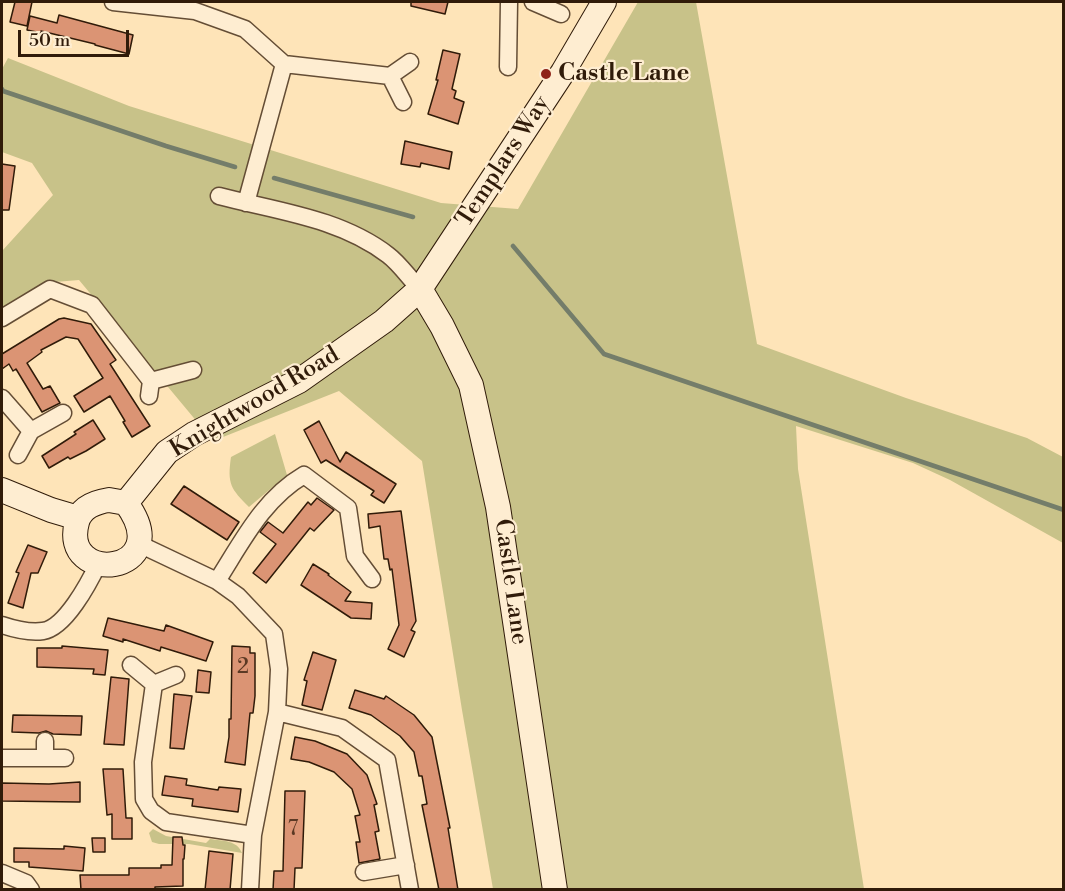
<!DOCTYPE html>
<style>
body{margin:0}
#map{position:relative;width:1065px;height:891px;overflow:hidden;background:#fee4b8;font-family:"Libre Bodoni",serif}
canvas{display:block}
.frame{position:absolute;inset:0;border:3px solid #301b09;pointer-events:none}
.scale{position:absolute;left:18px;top:30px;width:111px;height:27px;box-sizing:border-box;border:3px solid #301b09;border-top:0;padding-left:8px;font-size:18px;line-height:21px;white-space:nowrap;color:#301b09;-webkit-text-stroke:4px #feedd1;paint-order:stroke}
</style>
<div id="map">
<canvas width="1065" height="891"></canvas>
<div class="frame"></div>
<div class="scale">50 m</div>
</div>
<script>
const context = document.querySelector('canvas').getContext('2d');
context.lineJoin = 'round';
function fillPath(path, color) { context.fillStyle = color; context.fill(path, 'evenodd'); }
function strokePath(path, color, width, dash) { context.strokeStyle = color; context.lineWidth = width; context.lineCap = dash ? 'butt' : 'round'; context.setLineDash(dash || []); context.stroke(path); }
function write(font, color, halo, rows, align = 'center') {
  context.font = font + ' "Libre Bodoni",serif'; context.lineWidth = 4.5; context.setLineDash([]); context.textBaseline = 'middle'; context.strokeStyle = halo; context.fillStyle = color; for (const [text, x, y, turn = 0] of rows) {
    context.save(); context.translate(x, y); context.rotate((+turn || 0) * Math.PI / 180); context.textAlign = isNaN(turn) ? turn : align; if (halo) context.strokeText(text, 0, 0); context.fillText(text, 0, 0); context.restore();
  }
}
fillPath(new Path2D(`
 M638,2H696L757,344L906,398L1027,438L1063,457V543L950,480L913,463L796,426L798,469L864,889H493L462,710L422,461L339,391L213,441L79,280L43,283L2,308V251L53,195L32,163L2,152V69L8,58L129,106L441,203L518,209Z
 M275,434L287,475L249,507C231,489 227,484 231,457Z
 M153,829L166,836L206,843L210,839C223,841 237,840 242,853L189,844H159L152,842L149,833Z`), '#c8c289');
strokePath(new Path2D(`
 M2,89L3,91L166,146L235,167
 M274,178L413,217
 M513,246L604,354L1064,510`), '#747d6a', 4.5);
const building = new Path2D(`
 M15,2H32L27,26L10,22Z
 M411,2H448L445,14L411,6Z
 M59,15L133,35L129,54L95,45V44L41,31V33L27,30L30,16L57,23Z
 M443,50L460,54L452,89L456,91L454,98L464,102L458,124L428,114L438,80H436Z
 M405,141L452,152L449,169L421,163L420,167L401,164Z
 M2,164L15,166L9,210H2Z
 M64,318L91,324L116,360L110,364L150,426L132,437L123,422L125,421L110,396L84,412L74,396L103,378L78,339L66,337L41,350L42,352L27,363L43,389L50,386L60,403L42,412L16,369L13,371L9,364L2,369V354L59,319Z
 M93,420L105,439L86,451L70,459L68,457L49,468L42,456L76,434L74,432Z
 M319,421L340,462L346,452L396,484L384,503L371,495L374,491L337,467L326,460L321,463L304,430Z
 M184,486L239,522L227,540L171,504Z
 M317,498L334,510L314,531L310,528L266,583L253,573L276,544L260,532L268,522L283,533L308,502L311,505Z
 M401,511L416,621L411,630L415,632L404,657L388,649L399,625L392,569L390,570L388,559H384L380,526L369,528L368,514Z
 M28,545L47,552L38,573H31L23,608L8,603L19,573L16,572Z
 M313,564L329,574L328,575L351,592L345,601L372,603L371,619L351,618L301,585Z
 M108,618L164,631L166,625L213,642L206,661L161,647L160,651L123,639V642L103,636Z
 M62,646L108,650L105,675L93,674L94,669L37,667V648H62Z
 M232,646L250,647V653H255V696L253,713H250L245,765L225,762L229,737V719H231Z
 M313,652L336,660L322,710L302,705L307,681L304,680Z
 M198,670L211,672L209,693L196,692Z
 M111,677L129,679L124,745L104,744Z
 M355,690L384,699L386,696L414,715L432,737L450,828H448L458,890H439L422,805L427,804L422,776H419L414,752L400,736L371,715L349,708Z
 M174,694L192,696L184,749L170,748Z
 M13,715L82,716L81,735L53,734L46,731L39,733L12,732Z
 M295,737L315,741L347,754L367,775L377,804L374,805L379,831L375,832L380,859L359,863L356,842H360L355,816L360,815L352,789L334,772L309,762L291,759Z
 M103,769H123L126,818H132V839H112V814L107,815Z
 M165,776L187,779L186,785L218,790L219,787L241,789L238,812L192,806L193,799L162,795Z
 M80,782V802L2,801V783L49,784Z
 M285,791H305L302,868H295L294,890H273L274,871H283Z
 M173,837H182L183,845H185L184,859H183V886L155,887V890H81L80,875H129V868H161V865H172Z
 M92,838H105V852H93Z
 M64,846L85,848L83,871L29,867V862H14V848L64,849Z
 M209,851L233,854L230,890H205Z`);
fillPath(building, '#db9474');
strokePath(building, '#301b09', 1.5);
const street = new Path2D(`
 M113,2L195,11L245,29L284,64L390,76L403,102
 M533,2L561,14
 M508,67L509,2
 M390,76L410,62
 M219,196C276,211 340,218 388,255C400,264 409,278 420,289
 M246,203L284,64
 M2,318L50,289L92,305L151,381L193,370
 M149,396L151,381
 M2,398L31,431L63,413
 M18,455L31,431
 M139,544L217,581L238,596L274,634L279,669L277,712L253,835L250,890
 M217,581C242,542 263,499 304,475L348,508L355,556L372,579
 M2,625C14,629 29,633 43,631C65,628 89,583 98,564
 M131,665L154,684L143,762L144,799L151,811L166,822L253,835
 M154,684L176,675
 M277,712L342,728L387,760L410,890
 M2,758H45V741
 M45,758H65
 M364,872L406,865
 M2,873L26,883L31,890`);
const secondary = new Path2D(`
 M420,289L442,326L471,385L498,507L555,890
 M2,490L51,510L78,518
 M109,500L126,503C179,575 59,587 77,522C81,507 96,502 109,500Z
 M126,503L167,452L194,434L299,381L384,321L420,289L563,72L604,2`);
strokePath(street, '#644d35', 19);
strokePath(secondary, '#301b09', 26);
strokePath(street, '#feedd1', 16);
strokePath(secondary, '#feedd1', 24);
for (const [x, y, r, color] of [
 [546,74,6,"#8f2418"]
]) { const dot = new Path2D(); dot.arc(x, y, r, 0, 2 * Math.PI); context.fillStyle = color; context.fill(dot); strokePath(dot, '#feedd1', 2); }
write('21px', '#5b3924', null, [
 ["2",243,668],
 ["7",293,830]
]);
write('bold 24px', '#301b09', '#feedd1', [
 ["Castle Lane",558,74]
], 'left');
write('24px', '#301b09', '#feedd1', [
 ["Templars Way",504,162,-57],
 ["Knightwood Road",255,403,-31],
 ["Castle Lane",510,582,82]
]);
</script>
